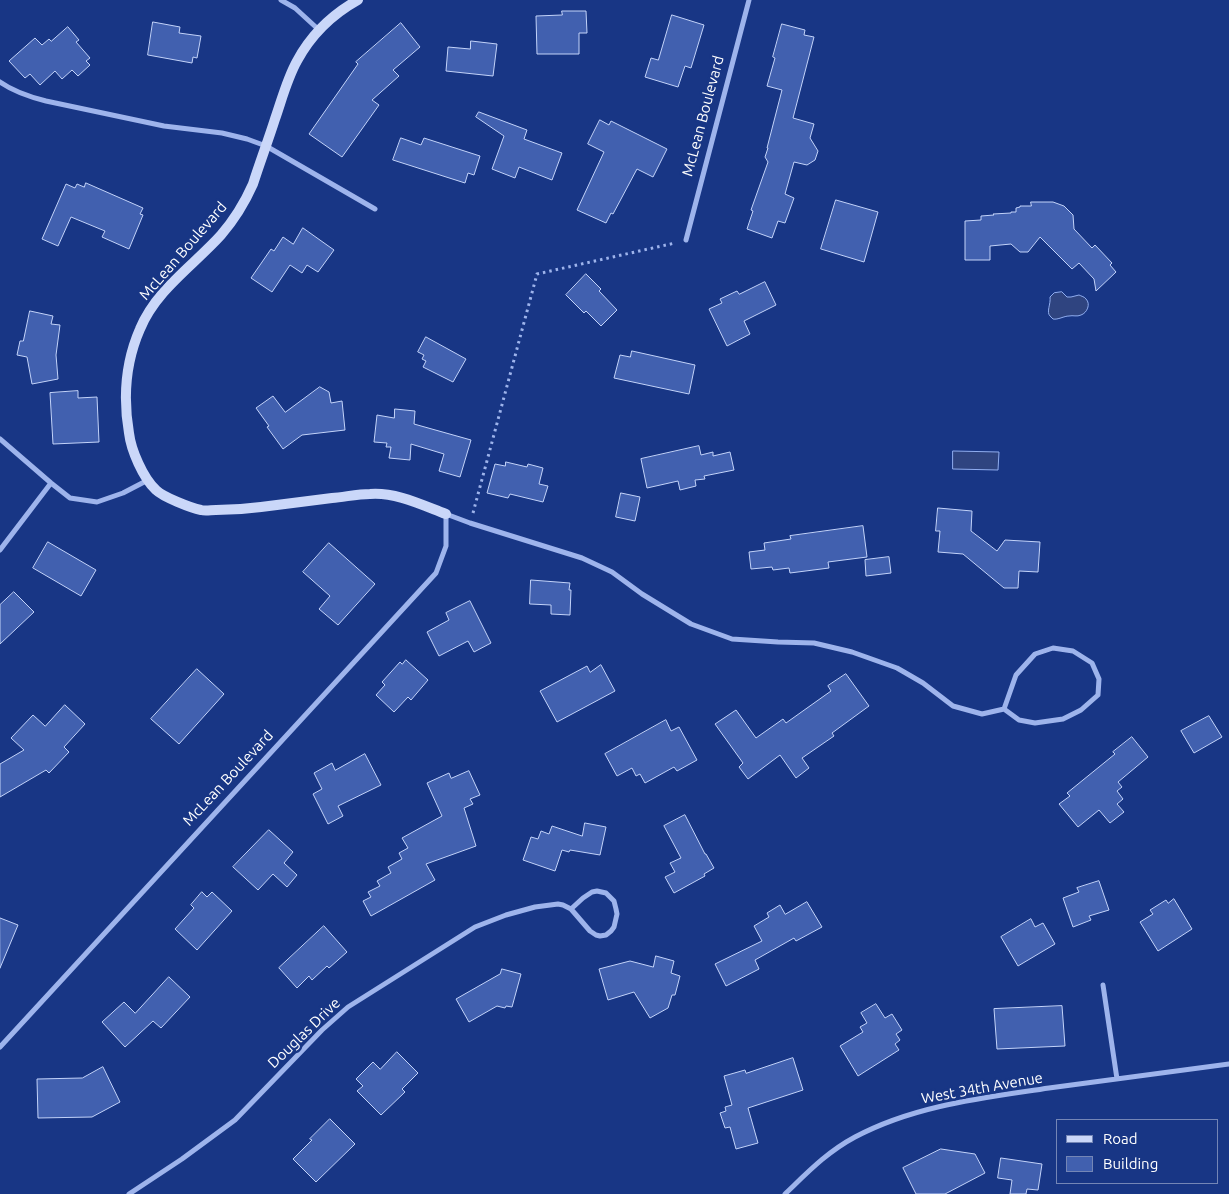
<!DOCTYPE html>
<style>
body{margin:0}
#map{position:relative;width:1229px;height:1194px;overflow:hidden;background:#183685;font-family:Ubuntu,sans-serif}
canvas{display:block}
.legend{position:absolute;left:1056px;top:1119px;width:162px;height:65px;box-sizing:border-box;background:#183685;border:1px solid #7486b6;margin:0;padding:6px 9px;list-style:none;font-size:15px;color:#fff}
.legend li{display:flex;align-items:center;gap:10px;height:25px}
.legend b{width:25px;border:1px solid #7486b6}
</style>
<div id="map">
<canvas width="1229" height="1194"></canvas>
<ul class="legend">
<li><b style="height:6px;background:#cad7f9"></b>Road</li>
<li><b style="height:14px;background:#4160af"></b>Building</li>
</ul>
</div>
<script>
const context = document.querySelector('canvas').getContext('2d');
context.lineJoin = 'round';
function fillPath(path, color) { context.fillStyle = color; context.fill(path, 'evenodd'); }
function strokePath(path, color, width, dash) { context.strokeStyle = color; context.lineWidth = width; context.lineCap = dash ? 'butt' : 'round'; context.setLineDash(dash || []); context.stroke(path); }
function write(font, color, halo, rows, align = 'center') {
  context.font = font + ' Ubuntu,sans-serif'; context.lineWidth = 5; context.setLineDash([]); context.textBaseline = 'middle'; context.strokeStyle = halo; context.fillStyle = color; for (const [text, x, y, turn = 0] of rows) {
    context.save(); context.translate(x, y); context.rotate((+turn || 0) * Math.PI / 180); context.textAlign = isNaN(turn) ? turn : align; if (halo) context.strokeText(text, 0, 0); context.fillText(text, 0, 0); context.restore();
  }
}
const water = new Path2D(`
 M1062,292L1067,297H1071L1079,295C1081,296 1085,297 1086,299C1091,304 1087,313 1081,315C1077,317 1073,315 1069,316C1064,316 1058,320 1053,319C1052,318 1051,317 1050,316C1046,312 1051,304 1050,297L1054,293Z
 M953,451L999,452L998,470L953,469Z`);
fillPath(water, '#2f4480');
strokePath(water, '#90adef', 1);
const building = new Path2D(`
 M562,11H586L587,33H579V54H537L536,16L562,15Z
 M672,15L704,25L691,68L685,66L678,87L645,77L651,58L658,60Z
 M153,22L180,27L179,33L201,36L197,58L193,57L192,63L148,55Z
 M401,23L420,47L393,70L399,76L372,100L379,105L342,157L309,134L358,64L356,62Z
 M782,24L805,30L804,35L814,37L793,118L814,124L810,138L818,151L815,160L807,165L794,162L785,194L794,198L785,223L778,221L772,238L747,229L753,211L751,210L768,162L765,157L768,148H767L782,90L767,86L775,58L773,57Z
 M68,27L79,40L76,42L90,58L86,61L90,65L78,76L72,70L62,79L55,71L40,85L30,74L25,78L9,61L35,38L42,45L49,39L51,41Z
 M471,41L497,44L493,76L446,71L448,47L470,49Z
 M479,112L527,130L524,139L562,153L552,180L519,167L515,178L492,169L504,136L476,117Z
 M600,120L609,125L611,121L667,149L653,177L637,169L613,214L611,213L606,223L577,210L604,152L588,144Z
 M401,138L421,145L424,138L480,156L474,175L468,173L465,183L393,160Z
 M86,183L143,208L140,214L143,215L129,249L102,237L105,231L71,217L58,246L42,239L66,184L75,188L77,184L84,187Z
 M836,200L878,212L864,262L821,249Z
 M1031,202H1053L1064,206L1073,215L1074,229L1092,248L1095,245L1112,263L1110,265L1116,272L1096,291L1094,279L1079,263L1072,269L1040,237L1028,252H1020L1011,244L990,246V260H965V221L981,220V216L994,215L993,214L1011,213V212H1016V208L1020,207V206H1031Z
 M303,228L334,250L318,272L307,265L302,273L290,265L272,292L251,278L271,249L274,251L283,237L293,244Z
 M586,274L601,289L599,291L617,310L601,326L586,311L584,313L566,295Z
 M765,282L776,305L744,321L750,334L727,346L709,309L722,303L720,299L737,291L739,294Z
 M30,311L53,316L51,324L60,325L56,355L58,379L32,384L27,357L17,355L20,341H23Z
 M426,337L466,359L453,382L423,367L426,361L422,359L424,355L418,352Z
 M632,351L695,365L689,394L614,378L620,355L630,357Z
 M320,387L329,392L331,403L342,401L345,430L302,435L283,449L267,427L269,426L256,408L273,396L285,412Z
 M78,391V398L97,397L99,442L53,444L50,393Z
 M395,409L415,411L414,424L471,440L460,477L439,471L444,454L411,444L410,460L389,458L391,447H386L387,443L374,442L377,415L394,418Z
 M699,446L701,455L713,452V456L730,452L734,470L704,476L705,479L695,480L696,486L680,490L678,481L647,488L641,459Z
 M506,462L527,467L528,464L543,468L539,484L548,486L543,502L510,494L508,498L487,493L495,464L505,466Z
 M621,493L640,497L635,521L616,517Z
 M938,508L972,511L971,531L997,551L1005,540L1040,542L1038,572L1019,571L1018,588H1004L963,554L938,552L940,531H936Z
 M863,526L867,557L828,562L829,568L790,573L789,568L773,570L772,567L751,569L749,552L765,550L764,543L791,539L790,536Z
 M48,542L96,570L81,596L33,568Z
 M329,543L375,584L338,625L319,609L330,596L303,572Z
 M889,557L891,573L866,576L865,560Z
 M531,580L570,583L569,590H571L570,615L551,614V605L530,604Z
 M14,592L34,612L0,644V605Z
 M470,601L491,643L474,652L468,641L439,656L427,632L449,620L446,613Z
 M406,660L428,680L411,700L408,697L394,712L376,695L385,685L382,682L400,662L402,664Z
 M601,665L615,691L557,722L540,691L587,666L590,672Z
 M197,669L224,694L179,744L151,719Z
 M846,674L869,706L832,733L834,736L802,758L809,768L796,778L780,755L748,779L739,767L743,763L715,724L736,710L756,738L783,719L786,723L831,691L828,686Z
 M65,705L85,724L64,747L69,752L49,773L46,770L0,797V764L24,750L11,738L33,715L45,726Z
 M1209,716L1222,737L1194,753L1181,731Z
 M666,720L671,731L679,727L697,760L677,771L674,767L645,783L640,774L636,776L632,768L617,776L605,754Z
 M1132,737L1148,757L1118,782L1122,787L1117,791L1123,799L1117,804L1124,812L1110,823L1099,810L1078,827L1059,804L1070,796L1067,793L1115,754L1113,752Z
 M365,754L381,785L338,806L343,816L328,824L313,794L322,789L314,773L332,763L335,770Z
 M469,771L480,795L470,799L473,804L464,808L476,846L426,864L435,880L371,916L363,901L371,897L368,892L380,886L377,881L391,873L388,867L402,859L399,853L408,848L402,838L442,816L427,783L449,773L451,778Z
 M685,815L705,854H706L714,868L704,874L705,876L674,893L665,877L675,872L670,863L681,858L664,826Z
 M585,823L606,827L600,855L570,850L569,852L562,850L555,871L523,860L531,837L538,839L541,831L549,834L552,826L582,836Z
 M269,830L293,852L284,863L297,875L287,887L273,874L258,890L233,867Z
 M1099,881L1109,910L1089,916L1091,920L1073,927L1063,898L1079,892L1077,888Z
 M202,892L207,897L212,892L232,911L197,950L175,929L194,908L191,905Z
 M1174,899L1192,929L1158,951L1140,922L1153,914L1150,910L1166,900L1168,903Z
 M807,902L822,927L796,941L794,938L755,960L759,969L726,986L715,964L762,941L754,926L769,917L767,913L780,905L785,914Z
 M0,918L18,925L0,968Z
 M1031,919L1035,927L1043,923L1055,944L1018,966L1001,937Z
 M324,926L347,952L329,968L327,966L312,980L309,976L297,988L279,968Z
 M656,956L674,961L671,973L680,976L675,995H672L668,1008L650,1018L634,992L608,1000L599,969L630,961L653,967Z
 M502,969L521,974L512,1007L506,1006L505,1008L497,1006L469,1022L456,999L500,974Z
 M169,977L190,997L161,1028L153,1021L125,1047L102,1022L124,1002L135,1013Z
 M876,1004L885,1018L892,1014L902,1030L896,1034L900,1040L895,1044L899,1050L858,1076L840,1046L863,1032L860,1027L867,1023L861,1013Z
 M1062,1006L1065,1046L997,1049L994,1009Z
 M397,1052L418,1073L402,1089L405,1092L381,1115L357,1091L363,1086L356,1079L373,1062L380,1069Z
 M793,1058L803,1090L748,1108L758,1143L736,1149L730,1127L725,1128L720,1113L726,1111L725,1107L732,1105L724,1076L745,1070L746,1073Z
 M103,1067L120,1102L92,1117L38,1118L37,1079L82,1078Z
 M330,1119L355,1144L316,1182L293,1159L312,1140L310,1139Z
 M941,1149L975,1154L985,1173L945,1194H916L903,1168Z
 M1001,1158L1042,1164L1038,1190L1027,1189L1026,1194H1010L1012,1180L998,1178Z`);
fillPath(building, '#4160af');
strokePath(building, '#c3d3f9', 1);
strokePath(new Path2D(`
 M473,513L537,274L675,243`), '#9eb4ec', 3, [2.5, 4]);
strokePath(new Path2D(`
 M281,0L295,8L319,30
 M0,82C14,92 30,97 46,101L164,126L222,133L247,139L266,146L375,209
 M686,240L749,0
 M0,439L51,483L70,498L97,502L123,493L148,480
 M0,550L51,483
 M1103,985L1117,1079
 M0,1047L436,573L446,546V514L470,523L582,558L612,572L642,594L691,624L732,639L778,642L814,643L852,652L897,668L904,672L923,683L953,706L982,714L1004,709L1019,720L1035,723L1063,719L1081,710L1098,695L1099,679L1092,663L1073,651L1053,648L1035,654L1016,675L1004,709
 M129,1194L182,1159L235,1120L322,1030L348,1007L475,927L506,915L535,907L558,904L563,905L571,909L590,931L596,935L600,936L606,935L611,931L614,927L617,914L616,909L614,901L606,893L597,891L592,892L583,898L571,909
 M785,1194C808,1172 827,1152 855,1137C915,1105 983,1098 1049,1088C1109,1080 1169,1072 1229,1064`), '#9eb4ec', 5);
strokePath(new Path2D(`
 M358,0C333,14 311,35 297,61C287,79 282,99 275,119C268,141 260,162 253,184C245,202 234,220 221,235C193,266 156,290 140,329C126,361 123,398 129,433C131,450 143,478 156,490C163,497 191,508 201,510C205,511 211,510 216,510C231,510 246,509 261,507C285,504 309,501 332,498C345,497 357,494 370,494C396,492 422,505 446,514`), '#cad7f9', 10);
write('15px', '#fff', '#183685', [
 ["McLean Boulevard",703,116,-75],
 ["McLean Boulevard",183,251,-49],
 ["McLean Boulevard",228,778,-47],
 ["Douglas Drive",304,1033,-44],
 ["West 34th Avenue",982,1088,-10]
]);
</script>
